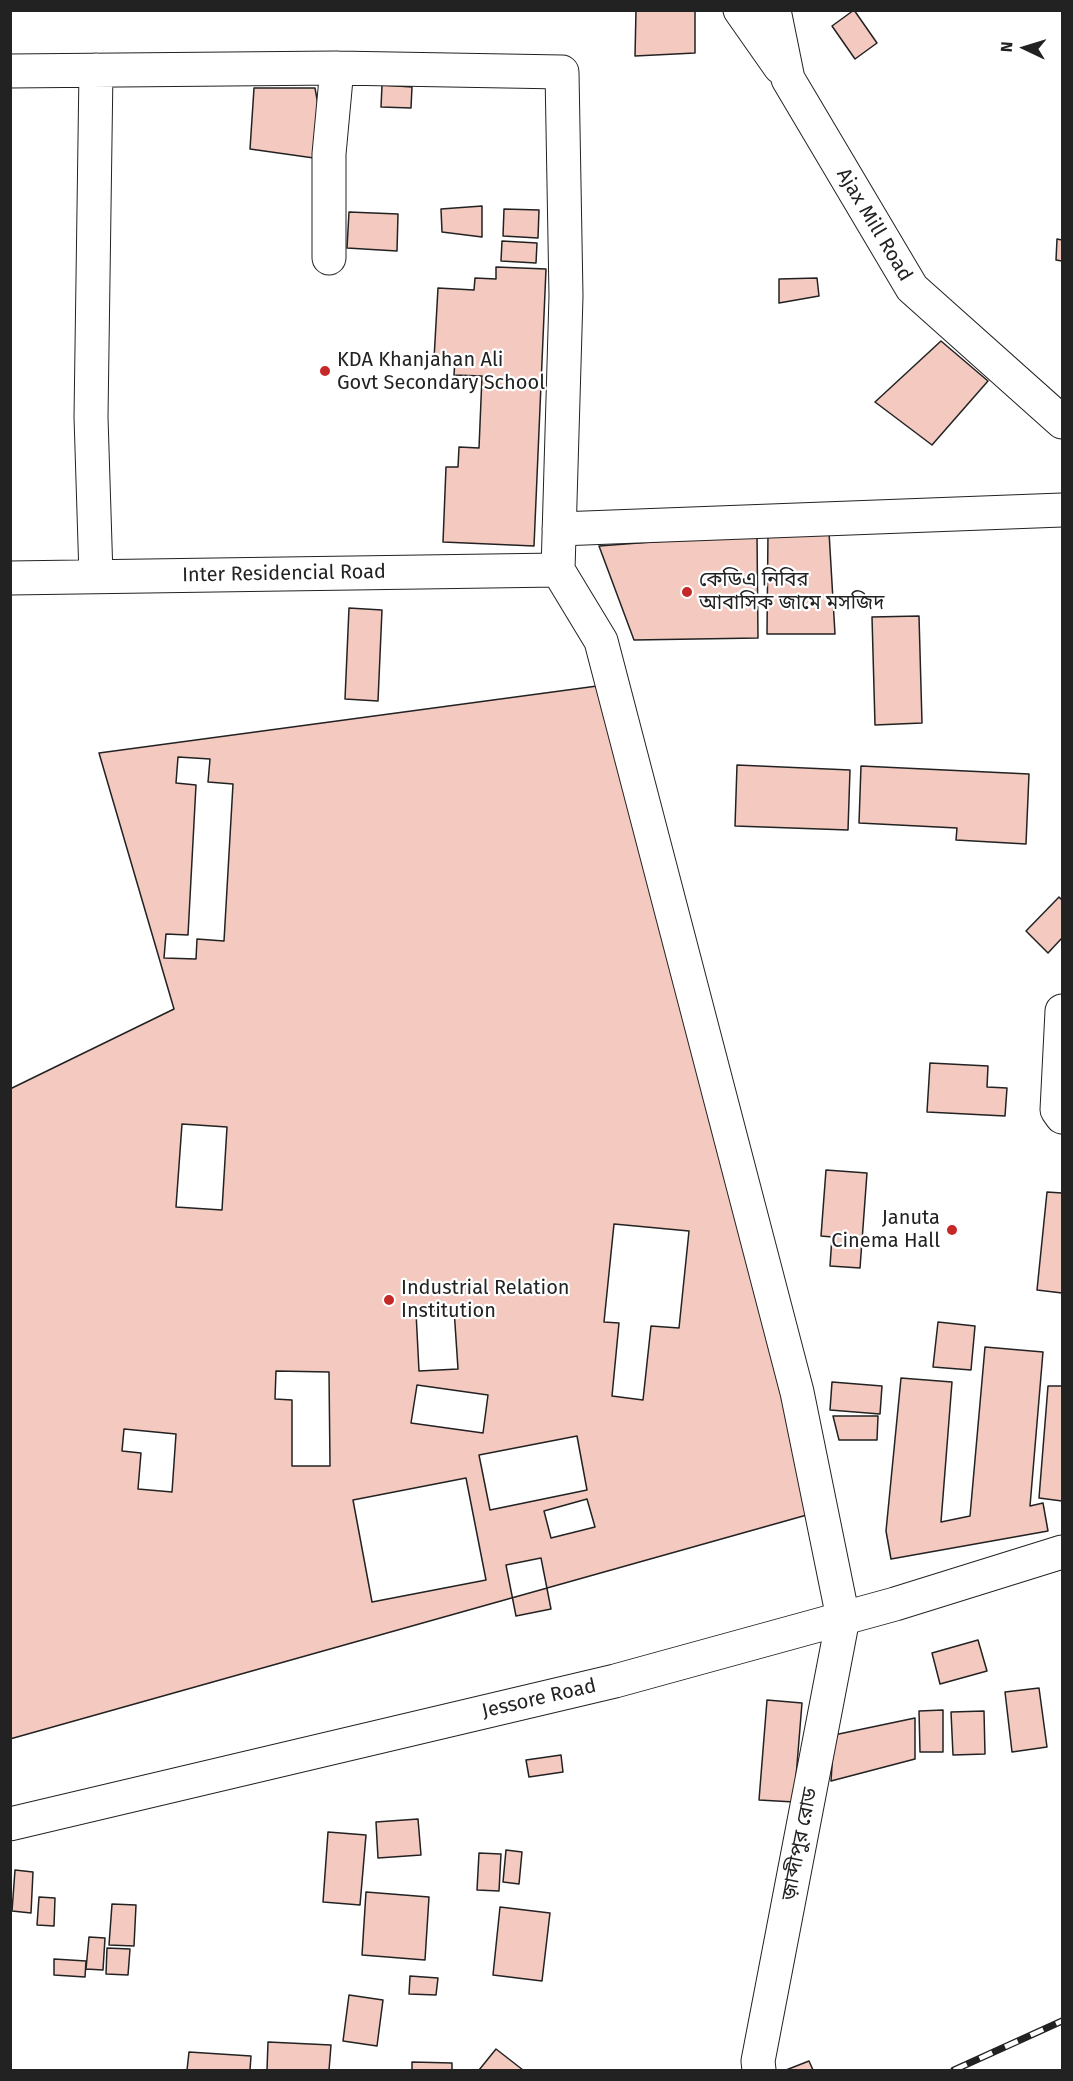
<!DOCTYPE html>
<meta charset="utf-8">
<style>
body{margin:0}
#map{position:relative;width:1073px;height:2081px;overflow:hidden;background:#fff;font-family:"Fira Sans",sans-serif}
canvas{display:block}
.frame{position:absolute;inset:0;border:12px solid #222;pointer-events:none}
.north{position:absolute;left:995px;top:18px;width:60px;height:60px;-webkit-text-stroke:4px #fff;paint-order:stroke;rotate:274deg;font-size:16px;font-weight:700;line-height:24px;text-align:center;color:#222}
.north::after{content:'';display:block;margin:auto;width:21px;height:27px;background:#222;clip-path:polygon(50% 0,100% 100%,50% 72%,0 100%)}
</style>
<div id="map">
<canvas width="1073" height="2081"></canvas>
<div class="frame"></div>
<div class="north">N</div>
</div>
<script>
const context = document.querySelector('canvas').getContext('2d');
context.lineJoin = 'round';
function fillPath(path, color) { context.fillStyle = color; context.fill(path, 'evenodd'); }
function strokePath(path, color, width, dash) { context.strokeStyle = color; context.lineWidth = width; context.lineCap = dash ? 'butt' : 'round'; context.setLineDash(dash || []); context.stroke(path); }
function write(font, color, halo, rows, align = 'center') {
  context.font = font + ' "Fira Sans","Noto Sans Bengali",sans-serif'; context.lineWidth = 4.5; context.setLineDash([]); context.textBaseline = 'middle'; context.strokeStyle = halo; context.fillStyle = color; for (const [text, x, y, turn = 0] of rows) {
    context.save(); context.translate(x, y); context.rotate((+turn || 0) * Math.PI / 180); context.textAlign = isNaN(turn) ? turn : align; if (halo) context.strokeText(text, 0, 0); context.fillText(text, 0, 0); context.restore();
  }
}
const building = new Path2D(`
 M636,10H695V53L635,56Z
 M854,10L877,43L855,59L832,26Z
 M382,85L412,87L411,108L381,107Z
 M254,88H315L328,160L250,149Z
 M482,206V237L442,232L441,209Z
 M504,209L539,210L538,238L503,236Z
 M349,212L398,214L397,251L347,248Z
 M1057,239L1062,240V261L1056,260Z
 M502,241L537,243L536,263L501,261Z
 M496,267L546,269L534,546L443,542L446,467H458L459,447L479,448L482,376L454,375L455,360L434,359L438,288L474,290L475,278L496,279Z
 M817,278L819,296L779,303V279Z
 M941,341L988,381L932,445L875,402Z
 M768,532H829L835,634H767Z
 M757,534L758,638L634,640L599,546Z
 M349,608L382,610L378,701L345,699Z
 M919,616L922,723L875,725L872,617Z
 M612,684L821,1511L10,1739V1089L174,1009L99,753Z
 M178,757L210,759L208,782L233,784L224,941L197,939L196,959L164,958L166,934L188,935L196,785L176,783Z
 M737,765L850,770L848,830L735,826Z
 M861,766L1029,774L1026,844L956,840L957,828L859,823Z
 M1059,897L1062,900V938L1048,953L1026,931Z
 M930,1063L988,1066L987,1087L1007,1088L1005,1116L927,1112Z
 M182,1124L227,1127L222,1210L176,1207Z
 M826,1170L867,1173L860,1268L830,1266L832,1237L821,1236Z
 M1047,1192L1062,1193V1293L1037,1290Z
 M614,1224L689,1231L679,1328L651,1326L643,1400L612,1396L619,1323L604,1322Z
 M454,1309L458,1369L419,1371L416,1312Z
 M938,1322L975,1326L971,1370L933,1367Z
 M985,1347L1043,1352L1030,1506L1043,1503L1048,1531L891,1559L886,1531L901,1378L952,1382L941,1522L970,1516Z
 M276,1371L329,1372L330,1466H292V1400L275,1399Z
 M832,1382L882,1386L880,1414L830,1410Z
 M417,1385L488,1395L483,1433L411,1423Z
 M1048,1386H1062V1501L1039,1498Z
 M833,1416H878L877,1440H839Z
 M124,1429L176,1434L172,1492L138,1489L141,1453L122,1451Z
 M577,1436L587,1490L490,1510L479,1455Z
 M466,1478L486,1580L372,1602L353,1500Z
 M587,1499L595,1527L551,1538L544,1511Z
 M541,1558L551,1609L516,1616L506,1565Z
 M978,1640L987,1671L940,1684L932,1653Z
 M1039,1688L1047,1747L1012,1752L1005,1692Z
 M767,1700L802,1703L794,1802L759,1800Z
 M943,1710V1752H920L919,1711Z
 M984,1711L985,1754L953,1755L951,1712Z
 M915,1718V1759L831,1781L834,1735Z
 M561,1755L563,1772L529,1777L526,1760Z
 M418,1819L421,1855L378,1858L376,1822Z
 M328,1832L366,1835L360,1905L323,1902Z
 M506,1850L522,1852L519,1884L503,1882Z
 M479,1853L501,1854L499,1891L477,1890Z
 M15,1870L33,1872L31,1913L12,1911Z
 M366,1892L429,1897L425,1960L362,1955Z
 M39,1897L55,1898L54,1926L37,1925Z
 M112,1904L136,1905L134,1946L109,1945Z
 M500,1907L550,1913L542,1981L493,1975Z
 M89,1937L105,1938L103,1970L86,1969Z
 M107,1948L130,1949L128,1975L106,1974Z
 M54,1959L86,1961L85,1977L54,1975Z
 M410,1976L438,1978L436,1995L409,1994Z
 M349,1995L383,2000L377,2046L343,2041Z
 M268,2042L331,2045L329,2070H267Z
 M496,2049L523,2070H479Z
 M189,2052L251,2056L250,2070H187Z
 M809,2061L813,2070H786Z
 M412,2062L452,2063V2070H412Z`);
fillPath(building, '#f3c9c0');
strokePath(building, '#222', 1.5);
const minor = new Path2D(`
 M740,10L780,67
 M774,10L788,79L912,288L1062,422
 M10,71L337,68L562,72L566,296L558,570L601,641L797,1392L843,1618L758,2061L759,2070
 M329,258V154L337,68
 M559,529L1062,510
 M96,576L91,417L96,70
 M10,578L558,570
 M1062,1011L1057,1110L1062,1117`);
const highway = new Path2D(`
 M10,1824L615,1681L895,1604L1062,1552`);
strokePath(minor, '#222', 35);
strokePath(highway, '#222', 35);
strokePath(minor, '#fff', 33);
strokePath(highway, '#fff', 33);
const rail = new Path2D(`
 M954,2070L1062,2021`);
strokePath(rail, '#222', 7);
strokePath(rail, '#fff', 4.5, [14]);
for (const [x, y, r, color] of [
 [325,371,6,"#c62828"],
 [687,592,6,"#c62828"],
 [952,1230,6,"#c62828"],
 [389,1300,6,"#c62828"]
]) { const dot = new Path2D(); dot.arc(x, y, r, 0, 2 * Math.PI); context.fillStyle = color; context.fill(dot); strokePath(dot, '#fff', 2); }
write('20px', '#222', '#fff', [
 ["Ajax Mill Road",874,225,59],
 ["Inter Residencial Road",284,574,-1],
 ["Jessore Road",539,1699,-13],
 ["জ়াব্দীপুর রোড",800,1844,-79]
]);
write('20px', '#222', '#fff', [
 ["KDA Khanjahan Ali",337,360],
 ["Govt Secondary School",337,383],
 ["কেডিএ নিবির",699,580],
 ["আবাসিক জামে মসজিদ",699,603],
 ["Januta",940,1218,"right"],
 ["Cinema Hall",940,1241,"right"],
 ["Industrial Relation",401,1288],
 ["Institution",401,1311]
], 'left');
</script>
